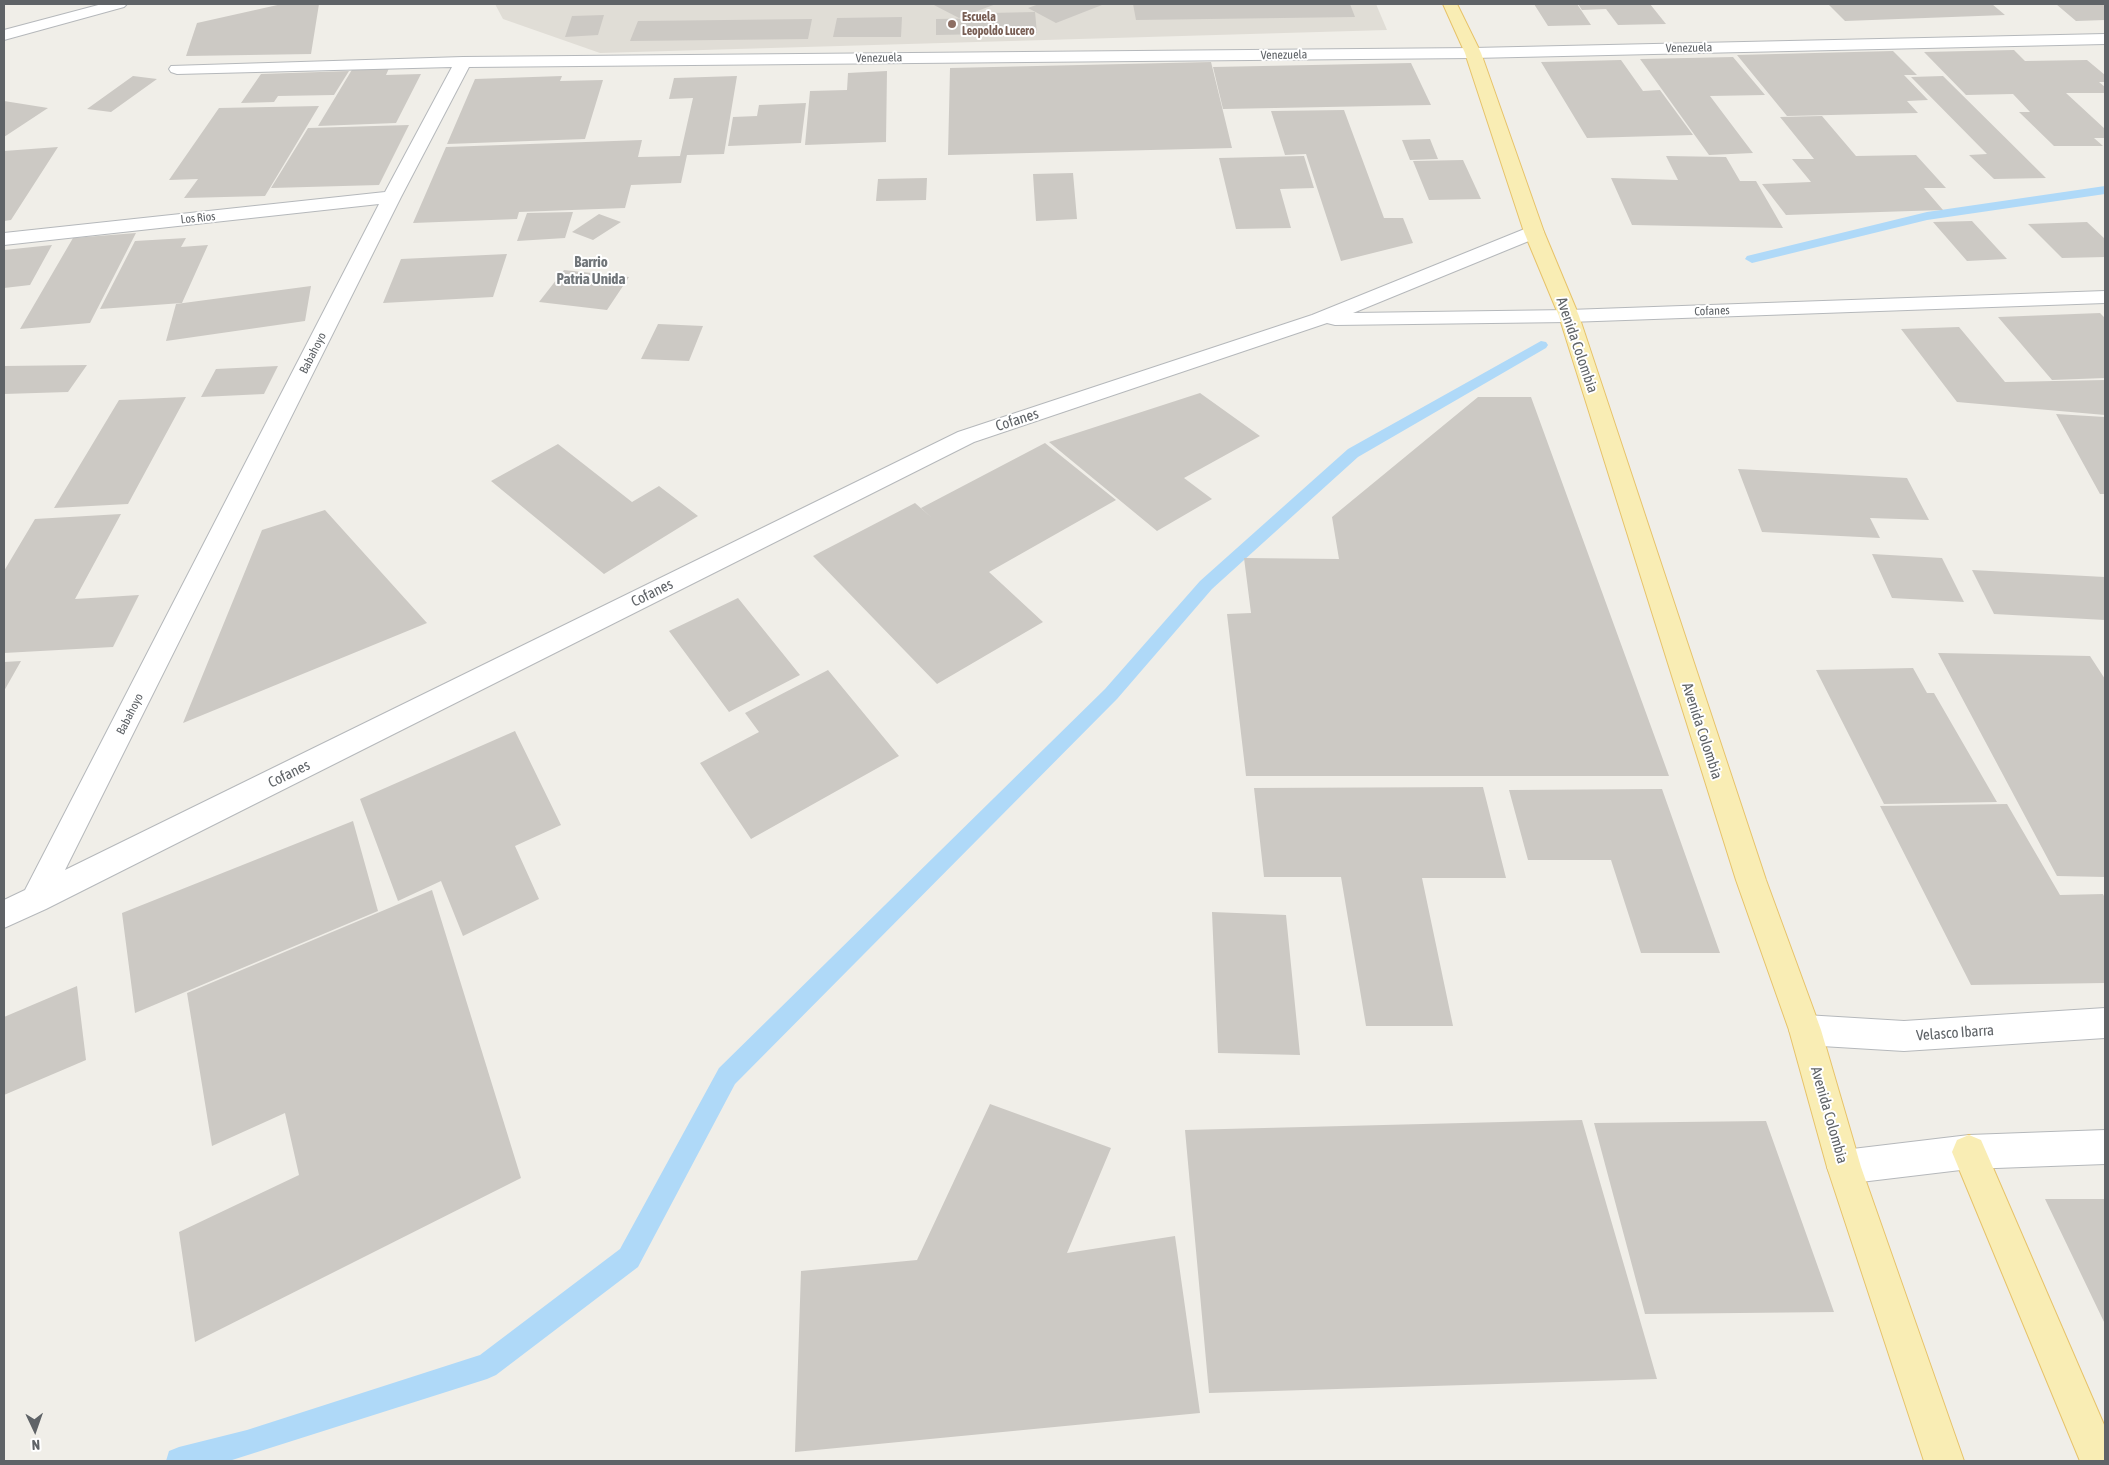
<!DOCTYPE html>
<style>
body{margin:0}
#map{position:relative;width:2109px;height:1465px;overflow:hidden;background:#f0eee8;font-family:"Asap Condensed",sans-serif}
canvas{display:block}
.frame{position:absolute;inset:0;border:5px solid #5f6367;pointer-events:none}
.north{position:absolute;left:10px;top:1405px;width:50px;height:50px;-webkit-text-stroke:4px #fff;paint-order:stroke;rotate:177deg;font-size:14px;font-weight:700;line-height:20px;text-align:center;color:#5f6367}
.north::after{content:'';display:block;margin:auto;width:18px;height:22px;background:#5f6367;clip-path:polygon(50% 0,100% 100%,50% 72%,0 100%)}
</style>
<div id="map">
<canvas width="2109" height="1465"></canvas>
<div class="frame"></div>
<div class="north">N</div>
</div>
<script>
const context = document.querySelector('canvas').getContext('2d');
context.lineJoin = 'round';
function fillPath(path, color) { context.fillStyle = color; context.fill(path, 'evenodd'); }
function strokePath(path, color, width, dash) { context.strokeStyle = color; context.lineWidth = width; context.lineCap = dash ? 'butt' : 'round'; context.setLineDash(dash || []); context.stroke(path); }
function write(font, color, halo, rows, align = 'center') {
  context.font = font + ' "Asap Condensed",sans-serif'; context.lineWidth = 4; context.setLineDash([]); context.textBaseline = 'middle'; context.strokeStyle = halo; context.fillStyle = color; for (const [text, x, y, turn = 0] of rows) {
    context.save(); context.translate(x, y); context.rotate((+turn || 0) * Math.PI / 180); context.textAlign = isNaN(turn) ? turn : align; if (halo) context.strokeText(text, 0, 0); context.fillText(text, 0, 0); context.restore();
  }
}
fillPath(new Path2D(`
 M495,4H1376L1387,30L600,53L503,19Z`), '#e0ddd6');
fillPath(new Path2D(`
 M2105,186V194L1927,220L1752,263L1745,259L1747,256L1927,212Z
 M1541,341L1546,342L1548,345L1546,348L1358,457L1212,589L1117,699L735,1084L638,1267L496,1375L487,1379L229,1461H166L169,1451L179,1447L247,1430L480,1355L620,1249L719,1068L1105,689L1200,581L1348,449Z`), '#afd9f8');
fillPath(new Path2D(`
 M282,4H319L311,54L186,56L197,23Z
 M932,4H996L959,18Z
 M1039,4H1099L1102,5L1056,23L1028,8Z
 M1133,4H1350L1355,17L1136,20Z
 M1534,4H1577L1591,25L1548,26Z
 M1578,4H1650L1666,24L1618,25L1606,9L1582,10Z
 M1828,4H1992L2005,15L1845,21Z
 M2056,4H2102L2105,6V20L2076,21Z
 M1035,12L1037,33L936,35V19L990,18V13Z
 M604,15L598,35L565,37L572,16Z
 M902,17L901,37H833L837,18Z
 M812,19L808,39L630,41L638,21Z
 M2014,50L2025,61L2087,60L2105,75V82H2099L2105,87V93H2066L2105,129V138H2094L2103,146H2054L2019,112H2030L2013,94L1966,95L1924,52Z
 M1893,51L1917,75H1904L1928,100L1907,101L1918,113L1787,116L1737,55Z
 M1733,57L1765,95L1710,96L1753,153L1709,155L1640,59Z
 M1621,60L1643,91L1660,90L1693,135L1587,138L1541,62Z
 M1211,62L1232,148L948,155L950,68Z
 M1411,63L1431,105L1223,109L1213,67Z
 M390,66L386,75L421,74L396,123L318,126L353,68Z
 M349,71L334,95L278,96L274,102L241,103L261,74Z
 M887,71L886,142L805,145L810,91L847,90L848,73Z
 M133,76L157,79L111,112L87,109Z
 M562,76L560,81L603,80L585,139L447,144L475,79Z
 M737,76L724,154L687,155L681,183L631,185L625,208L519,212L517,219L413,223L446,147L642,140L638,157L680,156L693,98L669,99L674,78Z
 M1943,76L2046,178L1994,179L1969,155L1987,154L1911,77Z
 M4,101L48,108L4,137Z
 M806,103L801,143L728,146L733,117L757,116L759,105Z
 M319,106L265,196L184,198L198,179L169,180L219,108Z
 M1344,110L1384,218H1403L1413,243L1341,261L1306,154L1285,155L1271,111Z
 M1822,116L1856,156L1916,155L1946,188H1924L1943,210L1786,215L1762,184L1811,182L1792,159H1814L1780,117Z
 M409,125L379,185L271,188L308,128Z
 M1430,139L1438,159L1410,160L1402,140Z
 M58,147L11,220L4,221V151Z
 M1304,156L1314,188L1280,189L1291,228L1236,229L1219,158Z
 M1666,156L1726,157L1740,181H1756L1783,228L1632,225L1611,178L1678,180Z
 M1463,160L1481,199L1429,200L1413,161Z
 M1073,173L1077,219L1036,221L1033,174Z
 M927,178L926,200L876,201L878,179Z
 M573,212L565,238L517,241L527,213Z
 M599,214L621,222L593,240L572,232Z
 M1972,221L2007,259L1967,261L1933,222Z
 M2087,222L2105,239V257L2062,258L2028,224Z
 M136,233L90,323L20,329L73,238Z
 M186,238L181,247L208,245L182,303L100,309L135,241Z
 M52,245L30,285L4,288V250Z
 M507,254L493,297L383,303L401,259Z
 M564,270L629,277L607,310L539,302Z
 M311,286L305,321L166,341L176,304Z
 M2100,313L2105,318V378L2052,380L1998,317Z
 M658,324L703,326L689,361L641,359Z
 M1959,327L2005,382L2105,380V415L1957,402L1901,329Z
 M87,365L68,392L4,394V366Z
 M278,366L264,394L201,397L216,369Z
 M1200,393L1260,436L1184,478L1212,499L1157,531L1049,442Z
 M186,397L128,504L54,508L119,400Z
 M1478,397H1531L1669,776H1246L1227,614L1251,613L1244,558L1339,559L1332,517Z
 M2056,414L2105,417V494H2100Z
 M1045,443L1116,500L989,572L1043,622L937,684L813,556L915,503L932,518L921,508Z
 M558,444L632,502L659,486L698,516L604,574L491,481Z
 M1738,469L1907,478L1929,520L1870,518L1880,538L1762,532Z
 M325,510L427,623L183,723L262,530Z
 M121,514L75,599L139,595L113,647L4,653V571L35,519Z
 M1872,554L1942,558L1964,602L1892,598Z
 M1972,570L2105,577V620L1994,614Z
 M738,598L800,675L729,712L669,631Z
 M1938,653L2090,656L2105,679V877L2057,876Z
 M21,661L4,691V662Z
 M1913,668L1927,693H1934L1997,802L1884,804L1816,670Z
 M828,670L899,756L751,839L700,763L759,732L745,713Z
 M515,731L561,825L515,846L539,899L463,936L441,881L398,901L360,799Z
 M1483,787L1506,878H1422L1453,1026H1366L1341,877H1264L1254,788Z
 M1662,789L1720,953H1641L1611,860H1528L1509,790Z
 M2007,804L2060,895L2103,894L2105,898V983L1971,985L1880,806Z
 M353,821L378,911L135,1013L122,913Z
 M432,890L521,1178L195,1342L179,1232L299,1175L285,1113L212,1146L187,993Z
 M1212,912L1286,915L1300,1055L1218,1053Z
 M77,986L86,1060L4,1095V1017Z
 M990,1104L1111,1148L1067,1253L1175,1236L1200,1413L795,1452L801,1271L917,1260Z
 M1582,1120L1657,1379L1209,1393L1185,1130Z
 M1766,1121L1834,1312L1645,1314L1594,1123Z
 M2045,1199H2105V1324Z`), '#ccc9c4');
const lane = new Path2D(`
 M102,4H127L124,7L4,40V30Z`);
const street = new Path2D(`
 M2105,34V44L1473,58L469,67L401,197L65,870L958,432L1312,315L1527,228L1534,226L1541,228L1544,232L1541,236L1353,313L1569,310L2105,291V303L1569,322L1335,325L1327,323L974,442L46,909L4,928V900L25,890L379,204L4,245V233L385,192L452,67L177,74L171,72L169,69L171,66L463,57L1473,48Z
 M2105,1008V1038L1904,1051L1805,1045L1794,1041L1789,1030L1794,1019L1805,1015L1904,1021Z
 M2105,1130V1164L1969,1169L1844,1184L1832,1179L1827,1167L1832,1155L1844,1150L1969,1135Z`);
const primary = new Path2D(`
 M1443,4H1457L1481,53L1544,232L1579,316L1766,880L1821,1030L1861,1167L1964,1461H1924L1827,1167L1789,1030L1736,880L1559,316L1524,232L1465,53Z
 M1969,1135L1981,1140L2105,1427V1461H2080L1952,1152L1957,1140Z`);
strokePath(lane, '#b5b8bb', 2);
strokePath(street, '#b5b8bb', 2);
strokePath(primary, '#e7c36a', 2);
fillPath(lane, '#fff');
fillPath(street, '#fff');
fillPath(primary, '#f9edb4');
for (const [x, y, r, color] of [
 [952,24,5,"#8d6e63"]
]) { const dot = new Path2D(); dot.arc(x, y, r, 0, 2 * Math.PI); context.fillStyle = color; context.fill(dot); strokePath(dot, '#fff', 2); }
write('bold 12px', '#785e54', '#fff', [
 ["Escuela",962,17],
 ["Leopoldo Lucero",962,31]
], 'left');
write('12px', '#5f6367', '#fff', [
 ["Venezuela",1689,48,-1],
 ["Venezuela",1284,55,-1],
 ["Venezuela",879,58,-1],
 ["Los Rios",198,218,-6],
 ["Cofanes",1712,311,-2],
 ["Babahoyo",313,353,-63],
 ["Babahoyo",130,714,-63]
]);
write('bold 15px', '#707579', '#fff', [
 ["Barrio",591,262],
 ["Patria Unida",591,279]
]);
write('15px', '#5f6367', '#fff', [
 ["Avenida Colombia",1577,345,71],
 ["Cofanes",1017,420,-18],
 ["Cofanes",652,593,-26],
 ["Avenida Colombia",1702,731,72],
 ["Cofanes",289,774,-26],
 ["Velasco Ibarra",1955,1033,-4],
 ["Avenida Colombia",1829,1115,74]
]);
</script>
